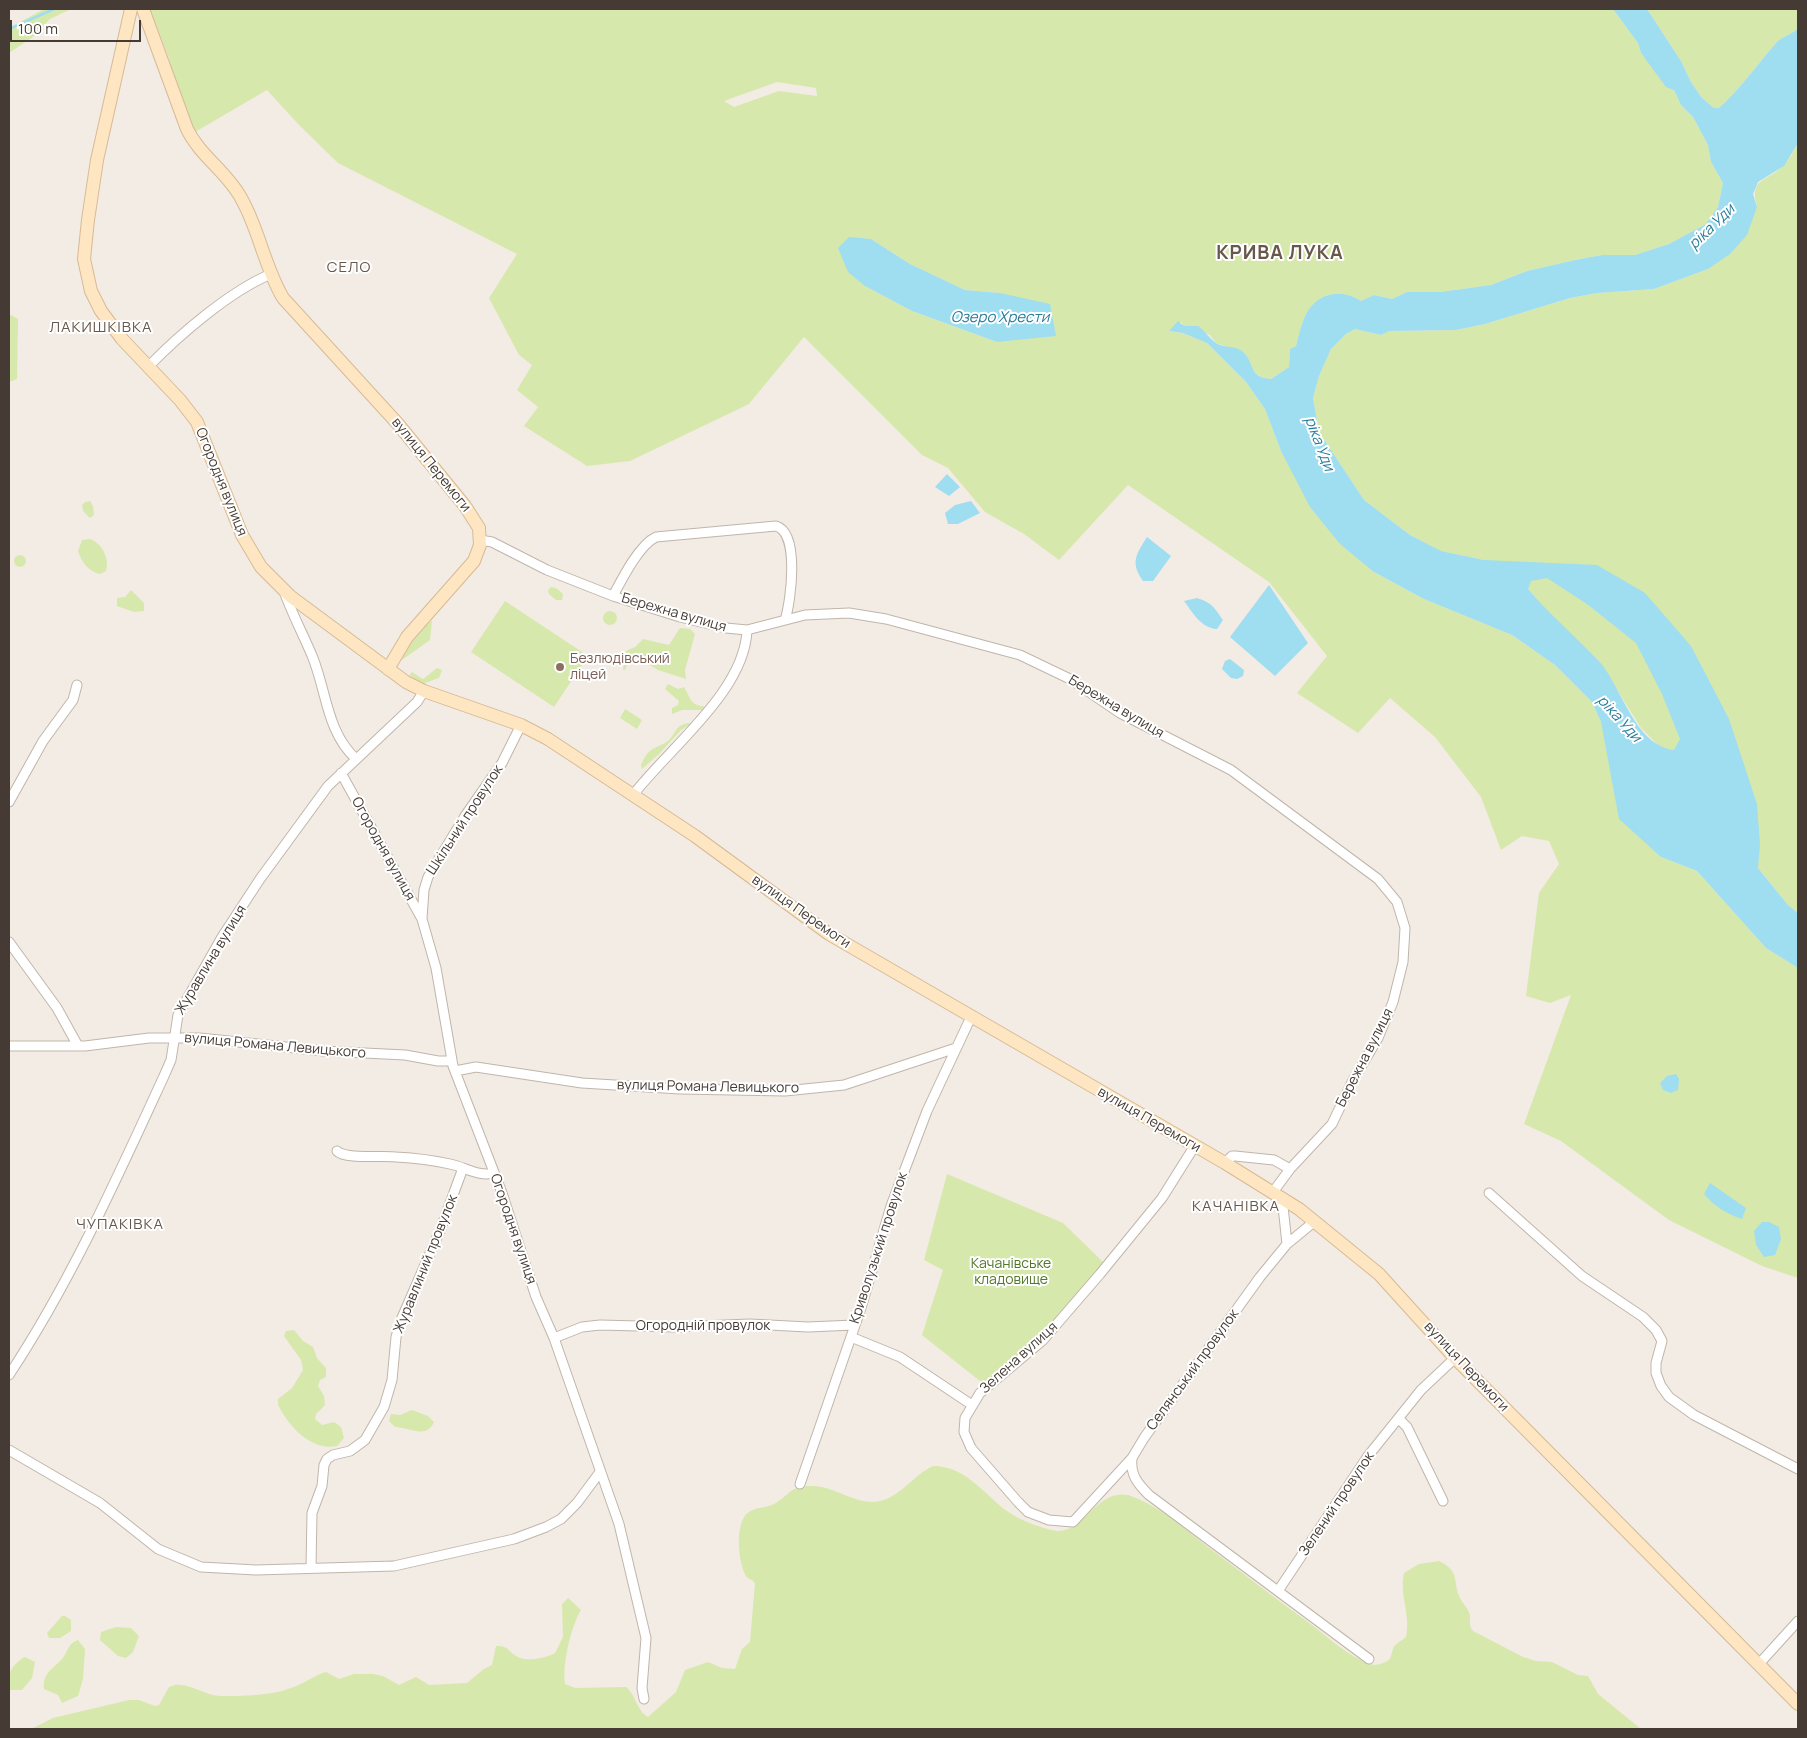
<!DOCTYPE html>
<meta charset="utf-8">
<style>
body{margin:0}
#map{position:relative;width:1807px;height:1738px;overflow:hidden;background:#f2ece4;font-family:Manrope,sans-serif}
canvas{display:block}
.frame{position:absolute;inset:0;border:10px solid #453b34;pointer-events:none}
.scale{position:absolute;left:10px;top:20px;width:131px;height:22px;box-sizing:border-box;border:2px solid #453b34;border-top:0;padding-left:6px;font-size:15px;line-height:18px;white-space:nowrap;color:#453b34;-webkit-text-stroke:4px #fff;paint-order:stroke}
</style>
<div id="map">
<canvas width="1807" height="1738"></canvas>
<div class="frame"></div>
<div class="scale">100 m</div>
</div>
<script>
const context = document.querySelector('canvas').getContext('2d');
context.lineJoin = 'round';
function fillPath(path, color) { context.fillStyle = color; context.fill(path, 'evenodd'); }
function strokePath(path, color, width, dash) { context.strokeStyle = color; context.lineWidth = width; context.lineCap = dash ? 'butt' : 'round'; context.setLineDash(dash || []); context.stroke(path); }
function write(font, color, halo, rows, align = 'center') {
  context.font = font + ' Manrope,sans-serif'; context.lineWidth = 4; context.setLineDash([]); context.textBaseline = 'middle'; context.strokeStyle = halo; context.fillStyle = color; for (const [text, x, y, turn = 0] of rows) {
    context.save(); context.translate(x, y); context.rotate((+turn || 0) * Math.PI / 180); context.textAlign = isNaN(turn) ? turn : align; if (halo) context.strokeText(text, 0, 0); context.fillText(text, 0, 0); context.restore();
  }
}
fillPath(new Path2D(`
 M44,9H71L50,19L33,37L9,53V28Z
 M150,9H1613L1638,43L1641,53L1674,90L1681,105L1693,117L1708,145L1711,162L1723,183L1718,207L1706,224L1669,244L1635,255H1602L1575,260L1527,271L1491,285L1440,292H1407L1392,299L1374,295L1361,301C1344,290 1322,291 1309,309C1302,319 1299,335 1296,346L1290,349L1289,367L1271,379C1254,378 1251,367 1243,352L1216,343L1210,335L1183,326L1182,322L1169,331L1183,333L1207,343L1246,382L1265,409L1281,451L1374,572L1424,599L1512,635L1555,665L1592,702L1661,857L1697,871L1766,948L1798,968V1278L1762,1266L1669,1220L1561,1141L1524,1124L1571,995L1550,1003L1526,996L1539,893L1559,864L1549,841L1522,836L1501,850L1481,797L1435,737L1390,698L1358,733L1297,693L1327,656L1269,582L1128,485L1059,560L1024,534L985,512L948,468L922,455L804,337L749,404L630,461L587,466L524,426L538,407L517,390L532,365L519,355L489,298L517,254L338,163L299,125L267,90L195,132L181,115L169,58ZM777,82L816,88L817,96L779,91L734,107L724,101ZM871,239L910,264L965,290L1000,293L997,342L912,311L865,286Z
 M1647,9H1798V28C1792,35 1782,36 1776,43C1757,65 1740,89 1719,108H1714L1702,98L1691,82L1681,61Z
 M1798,143V913L1788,905L1661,748L1641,728L1599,661L1551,616L1528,589L1484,560L1440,551L1410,535L1364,500L1319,432L1313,398L1319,376L1331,349L1346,334L1355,329L1381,335L1388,331L1456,330L1485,324L1570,298L1597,293L1654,289L1708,269L1757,207C1749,177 1766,183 1783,166C1789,160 1794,150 1798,143Z
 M9,314L18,319L17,379L9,382Z
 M85,502L90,501L93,506L94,515L90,518L83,511L82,505Z
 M90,539C102,543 110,559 106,571L100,574C88,571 82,563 78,551L82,540Z
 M14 561a6 6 0 1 1 12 0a6 6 0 1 1-12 0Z
 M551,587L556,588L563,594L562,600H556L549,594L548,590Z
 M131,590L144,603V611L134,612L117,606V598L125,597Z
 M505,601L588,656L554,707L471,652Z
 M603 618a7 7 0 1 1 14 0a7 7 0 1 1-14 0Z
 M432,621L430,640L402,660L408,644C419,639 421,626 432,621Z
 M680,628L690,629L695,634L685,670L686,679L658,670L635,656L628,662L625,670H623L626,651L635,647L643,639L669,645Z
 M437,668L442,670L439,678L422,684L409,675L412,672L423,679Z
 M668,684L678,689L684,687C690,696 690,706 704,706L703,710H682L672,714V708L678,705L679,701L665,689Z
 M625,709L642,720L637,729L620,718Z
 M692,723L681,730L659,754L642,769L641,765C648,749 651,750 665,743C677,736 673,723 692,723Z
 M947,1174L1063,1223L1104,1263L1047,1332L985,1385L922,1335L943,1270L924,1260Z
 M294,1330L303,1341L313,1347L317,1358L326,1368V1377L320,1380L318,1386L324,1396L325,1405L316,1414L315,1419L322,1425L334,1422L341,1427L344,1438L337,1446C310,1451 289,1426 278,1405V1399L292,1388L303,1370L301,1360L284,1336L286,1331Z
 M412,1410L428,1416L434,1422C426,1440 409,1427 395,1427L389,1421L391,1414L400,1415Z
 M933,1466C964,1466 983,1492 1004,1509C1019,1520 1039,1528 1057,1531C1086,1533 1099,1481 1136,1498C1163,1509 1186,1530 1208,1547C1243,1573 1277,1600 1312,1625C1329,1638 1348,1656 1369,1664C1376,1666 1384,1664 1390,1659L1394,1646L1406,1637C1411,1616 1399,1594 1404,1573L1419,1564L1439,1561C1461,1572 1452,1581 1460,1598C1462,1603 1467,1607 1469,1612C1472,1619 1467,1624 1473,1631L1523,1657L1536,1661L1552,1662L1578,1675L1588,1676L1598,1694L1641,1729H31L53,1718L129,1700H139L155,1706L159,1705L169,1687C186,1679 202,1696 221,1696C243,1696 269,1696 291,1688C302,1685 316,1674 326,1672L339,1679L354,1674H373L383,1676L399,1685L416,1677L429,1685L467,1683L484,1669L492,1665L496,1646C510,1646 508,1652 518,1657C527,1662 546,1658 555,1653L563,1637L562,1604L568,1598L581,1610C571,1626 562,1665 565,1684L575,1688L626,1687C636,1695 637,1711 648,1717L676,1692L685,1670L708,1662L722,1668L735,1669L742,1649L750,1642L755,1583C752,1579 749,1580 746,1576C738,1563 734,1521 749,1512C756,1507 766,1508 774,1504C793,1493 788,1486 814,1486C836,1487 857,1506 880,1501C900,1497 915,1474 933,1466Z
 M62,1616H65L71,1620V1631L60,1638H49L47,1633Z
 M116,1627L131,1628L139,1636L133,1652L126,1658L118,1656L100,1640L101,1632Z
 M78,1640L85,1649L83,1679L78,1696L62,1703L58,1695L44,1689C42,1673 53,1669 62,1659C69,1651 67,1644 78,1640Z
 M25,1657L35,1662L32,1678L22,1690H10C5,1676 12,1664 25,1657Z`), '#d7e8ac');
fillPath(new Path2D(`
 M1613,9H1647L1681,61L1691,82L1702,98L1714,108H1719C1740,89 1757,65 1776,43C1782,36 1792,35 1798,28V143L1784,166L1758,182L1753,194L1757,207L1747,235L1730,254L1708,269L1654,289L1597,293L1570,298L1485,324L1456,330L1389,331L1381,335L1355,329L1346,334L1331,349L1319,376L1313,398L1319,432L1364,500L1410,535L1441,551L1484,560L1597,565L1645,593L1691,646L1729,719L1757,804L1760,844L1758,868L1788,905L1798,913V968L1766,948L1697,871L1661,857L1619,819L1601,722L1592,702L1555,665L1512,635L1424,599L1374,572L1340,544L1310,507L1281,451L1265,409L1246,382L1207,343L1183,333L1169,331L1178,321L1184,326H1198C1205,331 1209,338 1216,343C1223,348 1234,345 1242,351C1256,363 1247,377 1271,379L1289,367L1290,349L1296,346C1299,335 1302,319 1309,309C1322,291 1344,290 1361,301L1374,295L1392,299L1407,292H1440L1491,285L1527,271L1575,260L1602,255H1635L1669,244L1706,224L1718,207L1723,183L1711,162L1708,145L1693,117L1681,105L1674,90L1666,87L1641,53L1638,43ZM1547,578L1587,604L1636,643L1662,694L1680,739L1674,750C1634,745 1622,686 1598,660C1575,636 1550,615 1528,589L1531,581Z
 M849,237L871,239L910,264L965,290L1000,293L1050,304L1056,336L997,342L912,311L865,286L848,272L838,248Z
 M947,474L960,487L949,496L935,487Z
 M971,501L980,513L958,524H948L945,513L955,505Z
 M1147,537L1171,556L1153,581H1143C1130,562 1136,555 1147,537Z
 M1269,585L1308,643L1275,676L1230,637Z
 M1197,598C1212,603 1214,607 1223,620L1217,629C1201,628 1193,613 1184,601Z
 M1230,659L1244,670L1243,676L1237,679L1231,678L1222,669L1225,661Z
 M1676,1074L1679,1079L1678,1090L1671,1093L1663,1090L1660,1083L1667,1076Z
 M1710,1183L1746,1208L1742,1219C1727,1214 1715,1207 1704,1194Z
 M1762,1222H1769L1779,1227L1781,1239L1775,1255L1764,1257L1756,1245L1754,1231Z`), '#9fddf1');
strokePath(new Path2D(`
 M9,29L54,9`), '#9fddf1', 2.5);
const street = new Path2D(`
 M148,367C179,335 230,291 271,274
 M480,540L492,542L547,570L613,596L680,617L726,628L747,630L805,615L849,613L886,619L1020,655L1070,679L1120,713L1231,770L1378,879L1397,902L1405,928L1403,962L1393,1002L1378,1038L1352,1082L1332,1124L1290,1169L1273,1192
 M284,591C292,614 304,636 313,658C327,694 327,732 356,759
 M613,596C622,579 639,545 656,537L776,526C800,533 791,601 785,620
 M341,773L422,919L436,968L453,1066L502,1193L536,1297L554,1338L619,1524L646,1638L642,1688L644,1699
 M633,795C669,748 745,691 747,630
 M9,802L43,741L73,700L77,685
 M422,918L424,890L428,877L465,816L502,763L521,725
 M9,942L57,1008L78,1046
 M9,1046H85L149,1038H200L324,1051L405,1055L438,1061H452
 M455,1071L476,1067L582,1083L680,1089L785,1091L844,1085L956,1048
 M1194,1147L1162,1198L1100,1274L1043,1340L980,1393L965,1418L964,1432L971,1448L1018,1502L1028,1512L1049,1520L1073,1522L1132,1458L1144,1438L1260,1277L1287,1244L1315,1221
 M337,1151C346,1160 382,1155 396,1157C414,1158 432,1160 450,1164C465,1167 478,1177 494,1173
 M1225,1163L1232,1156H1235L1274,1160L1290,1169
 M1489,1193L1582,1276L1643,1317L1656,1330L1662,1341L1656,1363V1373L1661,1386L1669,1397L1694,1415L1798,1469
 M1282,1197L1287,1244
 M851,1337L900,1357L972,1405
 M554,1338L582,1327L600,1325L676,1327L750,1324L808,1327L854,1325
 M9,1375C71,1281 117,1178 164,1076L171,1060L178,1015L222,937L260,879L328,786L417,702L424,691
 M1399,1419L1407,1427L1443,1501
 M9,1450L100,1503L158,1549L201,1567L256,1570L394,1566L514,1539L546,1527L561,1519L577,1503L600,1472
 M1132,1458C1130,1475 1138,1484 1149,1495L1369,1659
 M800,1484L861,1308L891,1206L927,1111L971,1017
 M311,1568L312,1513L322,1486L324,1465L327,1459L333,1455L350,1451L365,1440L384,1407L392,1380L396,1337L401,1320L441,1228L463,1168
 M1278,1591L1368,1456L1421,1390L1455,1358
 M1758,1665L1798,1621`);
const secondary = new Path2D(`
 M131,9L97,160L88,220L84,259L91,291L101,311L122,339L180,400L197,422L242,535L261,567L290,596L406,682L424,691L521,725L548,739L695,836L829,934L1225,1163L1299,1209L1379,1274L1455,1358L1798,1704
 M143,9L187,129C200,156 227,172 241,198C259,229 264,266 283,298L398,424L465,506L479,528L480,545L474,561L407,637L388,669`);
strokePath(street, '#c1b5aa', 11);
strokePath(secondary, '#d7ba95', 14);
strokePath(street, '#fff', 9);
strokePath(secondary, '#ffe6c2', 12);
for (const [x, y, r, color] of [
 [560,667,5,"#8d6e63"]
]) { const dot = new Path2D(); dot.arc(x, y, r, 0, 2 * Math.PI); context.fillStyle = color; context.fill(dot); strokePath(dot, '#fff', 2); }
write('14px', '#453b34', '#fff', [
 ["вулиця Перемоги",431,465,51],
 ["Огородня вулиця",221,482,68],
 ["Бережна вулиця",674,613,16],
 ["Бережна вулиця",1116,707,31],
 ["Шкільний провулок",465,820,-57],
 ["Огородня вулиця",383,849,61],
 ["вулиця Перемоги",801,912,35],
 ["Журавлина вулиця",211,960,-59],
 ["вулиця Романа Левицького",275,1046,5],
 ["Бережна вулиця",1365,1058,-63],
 ["вулиця Романа Левицького",708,1087,1],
 ["вулиця Перемоги",1149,1120,30],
 ["Огородня вулиця",513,1229,71],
 ["Криволузький провулок",879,1248,-72],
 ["Журавлиний провулок",426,1264,-68],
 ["Огородній провулок",703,1326],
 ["Зелена вулиця",1019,1358,-42],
 ["вулиця Перемоги",1466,1367,47],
 ["Селянський провулок",1193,1370,-54],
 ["Зелений провулок",1337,1504,-56]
]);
write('14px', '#785e54', '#fff', [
 ["Безлюдівський",570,659],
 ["ліцей",570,675]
], 'left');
write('14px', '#527727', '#fff', [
 ["Качанівське",1011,1264],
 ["кладовище",1011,1280]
]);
write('italic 15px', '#287c9a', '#fff', [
 ["ріка Уди",1712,227,-44],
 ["Озеро Хрести",1000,318],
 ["ріка Уди",1319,444,69],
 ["ріка Уди",1619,719,48]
]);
context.letterSpacing = '1px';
write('15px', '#68574b', '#fff', [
 ["СЕЛО",349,268],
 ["ЛАКИШКІВКА",101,328],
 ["КАЧАНІВКА",1236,1207],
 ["ЧУПАКІВКА",120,1225]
]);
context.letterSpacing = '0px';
context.letterSpacing = '1px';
write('bold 19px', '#68574b', '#fff', [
 ["КРИВА ЛУКА",1280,254]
]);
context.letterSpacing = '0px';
</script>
